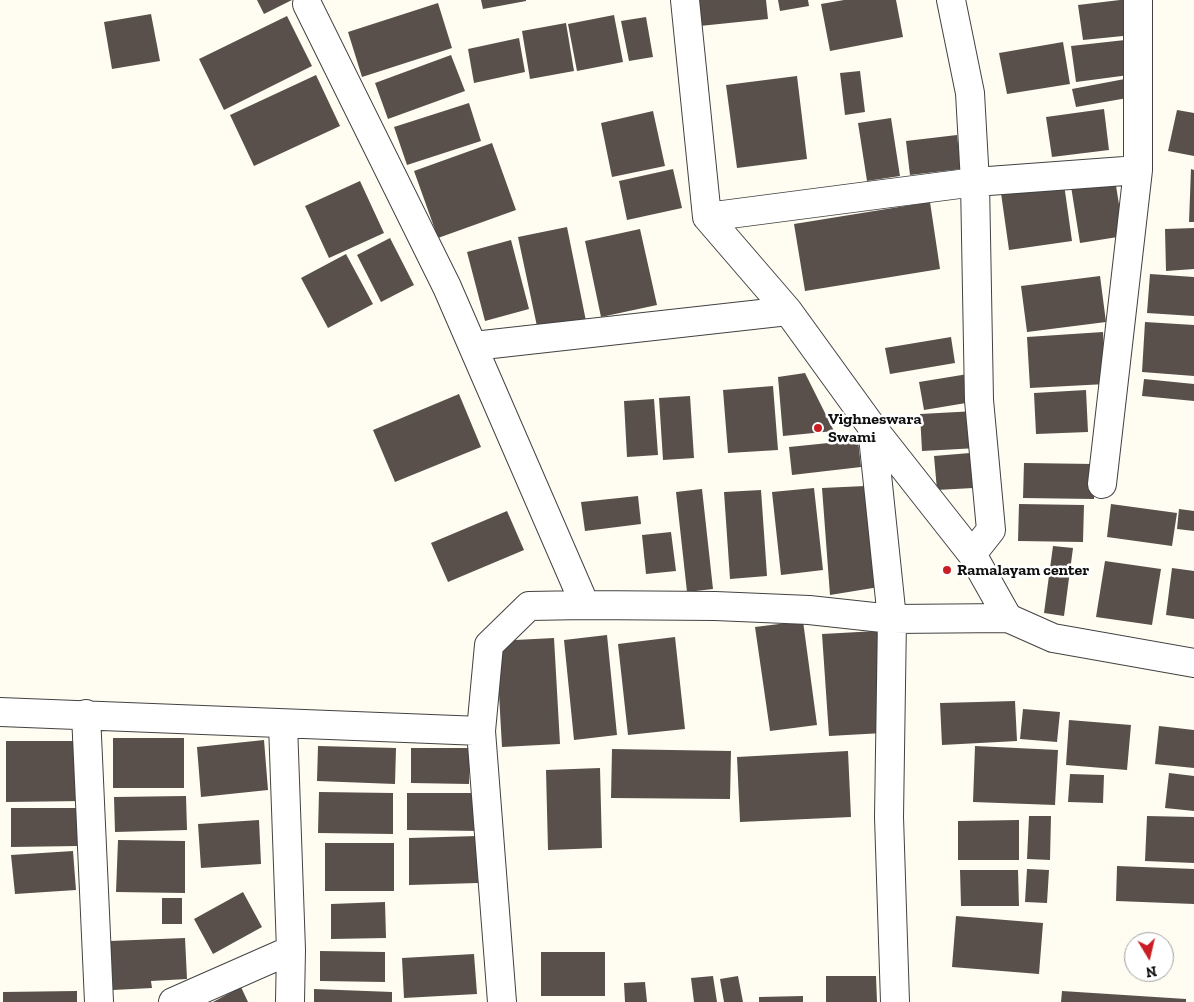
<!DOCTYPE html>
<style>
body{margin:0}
#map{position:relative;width:1194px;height:1002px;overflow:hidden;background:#fffdf2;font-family:"Zilla Slab",serif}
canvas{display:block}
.north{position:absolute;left:1124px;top:932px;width:50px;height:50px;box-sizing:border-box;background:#fff;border:1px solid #9f9f9f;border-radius:50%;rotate:171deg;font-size:14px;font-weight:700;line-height:20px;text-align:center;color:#0f0f0f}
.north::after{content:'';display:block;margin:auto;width:18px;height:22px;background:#c81e24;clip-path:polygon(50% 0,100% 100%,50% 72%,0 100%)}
</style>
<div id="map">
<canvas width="1194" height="1002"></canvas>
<div class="north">N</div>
</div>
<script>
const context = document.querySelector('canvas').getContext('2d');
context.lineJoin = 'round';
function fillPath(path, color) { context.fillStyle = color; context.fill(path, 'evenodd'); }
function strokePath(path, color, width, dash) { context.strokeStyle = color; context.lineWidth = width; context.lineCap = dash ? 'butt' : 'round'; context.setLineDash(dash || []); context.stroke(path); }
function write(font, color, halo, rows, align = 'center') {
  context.font = font + ' "Zilla Slab",serif'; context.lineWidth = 5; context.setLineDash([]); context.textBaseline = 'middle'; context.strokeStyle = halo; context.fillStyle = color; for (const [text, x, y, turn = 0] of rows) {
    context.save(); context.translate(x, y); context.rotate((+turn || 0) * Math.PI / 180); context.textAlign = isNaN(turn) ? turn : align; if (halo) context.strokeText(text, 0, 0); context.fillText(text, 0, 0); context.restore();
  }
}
fillPath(new Path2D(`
 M257,0H292L264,14Z
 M481,0H526V1L483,9Z
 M687,0H766L768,19L690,27Z
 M778,0H808L809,6L780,11Z
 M844,0H896L903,37L830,51L821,4Z
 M1120,0H1129L1133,35L1083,40L1078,5Z
 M438,3L452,48L362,77L348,32Z
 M151,14L160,61L112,69L104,22Z
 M614,15L623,62L577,71L568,24Z
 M287,16L312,66L224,110L199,59Z
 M646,17L653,57L629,61L621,21Z
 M566,23L574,71L530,79L522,31Z
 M519,38L525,72L474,83L468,49Z
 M1125,40L1129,75L1076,82L1071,46Z
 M1063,42L1070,84L1007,94L999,53Z
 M451,55L465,91L388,119L375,83Z
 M860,71L865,112L845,115L840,73Z
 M316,75L340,126L254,166L230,115Z
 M797,76L807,159L737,168L726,85Z
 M1130,78L1133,97L1076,107L1072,89Z
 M469,103L481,141L407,165L394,127Z
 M1104,109L1109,150L1052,157L1046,117Z
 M1177,110L1194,113V156L1168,151Z
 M653,111L665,166L612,177L601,123Z
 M891,118L900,176L867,181L858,123Z
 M957,135L961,169L910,175L906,141Z
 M492,143L516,210L438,238L414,171Z
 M673,169L682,208L627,220L619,181Z
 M1191,169L1194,170V222H1189Z
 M1114,173L1124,236L1080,243L1070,180Z
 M1063,177L1072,241L1009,250L1000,186Z
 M360,181L384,233L329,258L305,206Z
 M930,202L940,269L805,291L794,224Z
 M567,227L586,321L538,331L518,237Z
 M1194,228V269L1166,271L1165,229Z
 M640,229L657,305L601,317L585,241Z
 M390,238L414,285L381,302L357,255Z
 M511,240L529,309L485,321L467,252Z
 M346,254L373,304L328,328L301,278Z
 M1150,274L1194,277V316L1147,313Z
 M1100,276L1106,322L1027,332L1021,286Z
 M1145,322L1194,325V376L1142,372Z
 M1103,332L1106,384L1030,388L1027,337Z
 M951,337L955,363L890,374L885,348Z
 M805,373L834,431L783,436L778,377Z
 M968,374L972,402L924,410L919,382Z
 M1144,379L1194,384V401L1142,396Z
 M773,386L778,450L728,453L723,390Z
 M1086,390L1088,432L1036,434L1034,393Z
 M459,394L481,447L395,482L373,430Z
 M690,396L694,458L663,460L659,398Z
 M654,399L658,455L627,457L624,401Z
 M976,411L978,448L922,451L920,414Z
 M858,440L861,467L792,475L789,447Z
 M970,453L973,488L937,490L934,456Z
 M1024,463L1094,464V499L1023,498Z
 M865,486L879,587L830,595L822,488Z
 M814,488L823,570L781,575L772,492Z
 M702,489L713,589L687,592L676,492Z
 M761,490L767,576L730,579L724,492Z
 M638,496L641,524L585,531L581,502Z
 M1019,504L1084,505L1083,542L1018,541Z
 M1111,504L1177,513L1172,546L1107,537Z
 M1179,509L1194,511V531L1177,529Z
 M507,511L524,550L448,582L431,543Z
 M671,532L676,571L646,574L642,535Z
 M1053,546L1073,548L1064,616L1044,613Z
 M1105,561L1161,569L1152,625L1096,617Z
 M1172,568L1194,571V619L1166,615Z
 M803,621L817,725L770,731L755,627Z
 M877,631L883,733L829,736L822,634Z
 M607,635L617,735L574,740L564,640Z
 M675,637L685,729L628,735L618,644Z
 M554,638L560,744L502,747L496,641Z
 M1015,701L1017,741L942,745L940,703Z
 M1023,709L1060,712L1057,742L1020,739Z
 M1069,720L1131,725L1127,770L1066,765Z
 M1159,726L1194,730V768L1155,764Z
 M113,738H184V788H113Z
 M264,740L268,790L201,797L197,747Z
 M6,741H83V801L6,802Z
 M318,746L396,748L395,784L317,781Z
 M975,746L1058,750L1055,805L973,802Z
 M411,748H470L469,784L411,783Z
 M612,749L731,751L730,799L611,798Z
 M848,751L851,817L740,822L737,757Z
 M600,768L602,848L548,850L546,770Z
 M1169,773L1194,776V811L1165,808Z
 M1070,774L1104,775L1103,803L1068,802Z
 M319,792L393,793V834L318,833Z
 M407,793H481L480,831L407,830Z
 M186,796L187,830L115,832L114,797Z
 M11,808H78V846L11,847Z
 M1029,816H1051L1050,860L1027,859Z
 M1147,816L1194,817V863L1145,861Z
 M259,820L261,864L201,868L198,824Z
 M1019,820V860H958V821Z
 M477,836L478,883L409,885V838Z
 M118,840L185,841V893L116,892Z
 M325,843H394V891H325Z
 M73,851L76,890L15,894L11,855Z
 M1117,866L1194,869V904L1116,901Z
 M1027,869L1049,870L1047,903L1025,902Z
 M960,870H1018L1019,906H961Z
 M243,892L262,927L213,954L194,919Z
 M162,898H182V924H162Z
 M385,902L386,938L331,939V904Z
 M956,916L1043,923L1039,974L952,967Z
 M185,938L187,979L151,981L152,988L113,990L110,941Z
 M320,951L385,952V982L320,981Z
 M541,952H605V996H541Z
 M474,954L477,994L404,998L402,958Z
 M713,976L717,1002H694L691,978Z
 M738,976L743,1002H724L720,979Z
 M826,976H876L877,1002H826Z
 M645,982L647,1002H625L624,983Z
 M241,987L248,1002H213Z
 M314,989L392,992V1002H314Z
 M77,991V1002H3V992Z
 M1062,991L1186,999V1002H1061Z
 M803,996V1002H759V997Z`), '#59504b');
const minor = new Path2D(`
 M685,0L707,217L788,311L872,427L972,554L1008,618L1053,638L1194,663
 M951,0L970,93L975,182L979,400L991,530L972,554
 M307,4L447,287L585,605
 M707,217L975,182L1138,170
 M474,346L788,311
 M872,427L892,619L889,817L895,1002
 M1102,484L1138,170V0
 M0,712L481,731L489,645L529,606L585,605L715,606L809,610L892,619L1008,618
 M86,714L99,1002
 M283,724L291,950L290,1002
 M481,731L502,1002
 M173,1002L291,950`);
strokePath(minor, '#424242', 30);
strokePath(minor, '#fff', 28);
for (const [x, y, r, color] of [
 [818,428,5,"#c81e24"],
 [947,570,5,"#c81e24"]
]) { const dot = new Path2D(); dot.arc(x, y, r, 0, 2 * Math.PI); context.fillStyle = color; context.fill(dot); strokePath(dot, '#fff', 2); }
write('bold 16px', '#0f0f0f', '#fff', [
 ["Vighneswara",828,419],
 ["Swami",828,437],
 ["Ramalayam center",957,570]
], 'left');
</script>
